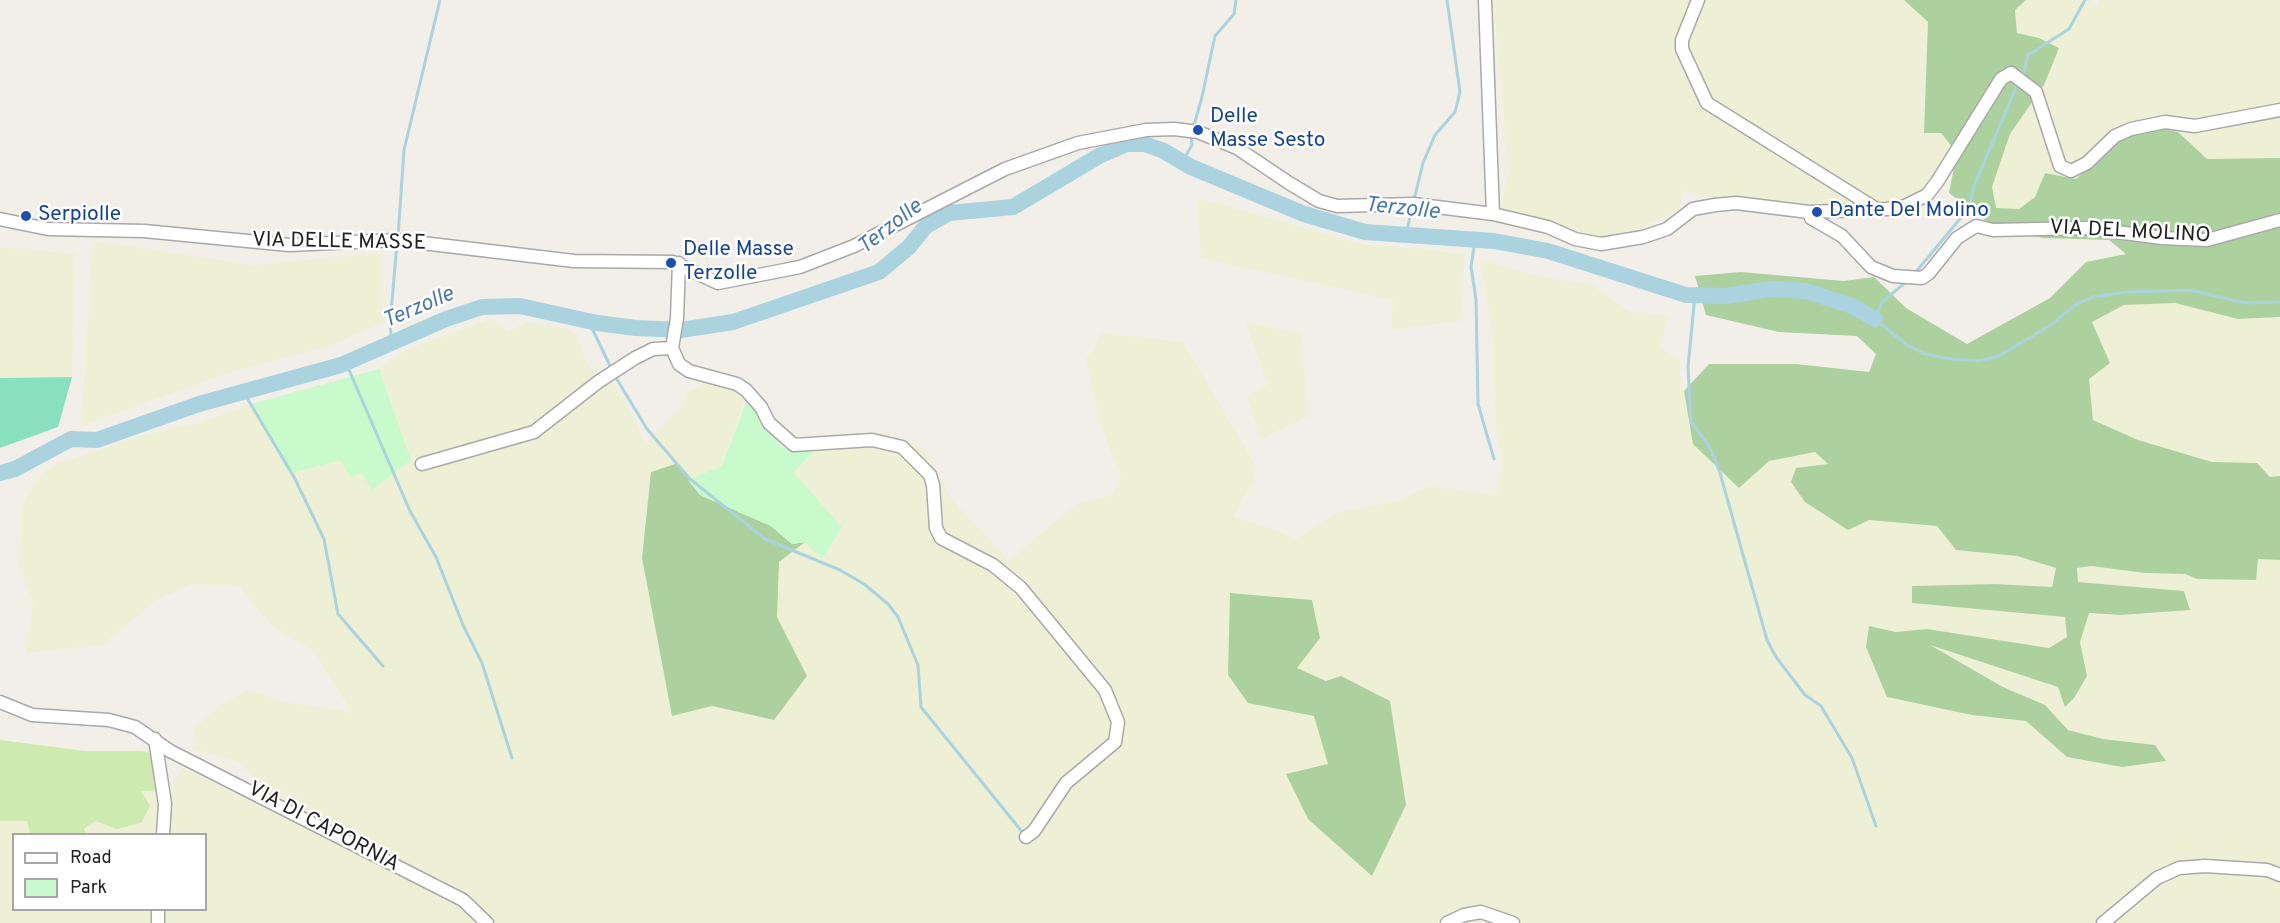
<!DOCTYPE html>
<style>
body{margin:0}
#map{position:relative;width:2280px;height:923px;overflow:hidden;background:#f2efe9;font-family:Overpass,sans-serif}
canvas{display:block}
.legend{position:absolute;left:12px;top:833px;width:195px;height:78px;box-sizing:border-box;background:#fff;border:2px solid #a7a7a7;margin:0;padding:8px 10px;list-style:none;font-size:18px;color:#222}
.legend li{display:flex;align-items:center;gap:12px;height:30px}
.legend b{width:30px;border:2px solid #a7a7a7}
</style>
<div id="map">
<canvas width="2280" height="923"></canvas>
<ul class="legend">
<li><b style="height:8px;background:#fff"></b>Road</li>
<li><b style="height:16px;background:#c8facc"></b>Park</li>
</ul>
</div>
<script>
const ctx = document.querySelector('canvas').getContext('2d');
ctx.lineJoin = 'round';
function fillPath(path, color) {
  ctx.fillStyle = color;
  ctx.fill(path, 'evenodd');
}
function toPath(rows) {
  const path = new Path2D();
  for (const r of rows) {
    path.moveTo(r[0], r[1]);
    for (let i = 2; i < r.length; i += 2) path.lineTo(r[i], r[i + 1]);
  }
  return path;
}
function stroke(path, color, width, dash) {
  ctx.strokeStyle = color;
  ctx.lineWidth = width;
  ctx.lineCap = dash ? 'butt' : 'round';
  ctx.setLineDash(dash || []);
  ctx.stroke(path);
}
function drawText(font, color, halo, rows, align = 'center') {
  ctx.font = font + ' Overpass,sans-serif';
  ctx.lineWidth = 5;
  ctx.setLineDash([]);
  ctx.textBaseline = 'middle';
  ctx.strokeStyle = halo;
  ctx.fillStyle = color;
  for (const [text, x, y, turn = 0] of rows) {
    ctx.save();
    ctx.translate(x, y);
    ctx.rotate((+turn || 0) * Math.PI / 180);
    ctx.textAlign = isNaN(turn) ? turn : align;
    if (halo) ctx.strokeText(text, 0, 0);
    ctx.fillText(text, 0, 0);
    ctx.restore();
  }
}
const farmland = toPath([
 [1493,0,1904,0,1928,22,1924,133,1941,133,1957,153,1916,201,1809,212,1713,200,1684,190,1679,210,1637,230,1601,237,1500,212,1509,171],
 [2026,0,2089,0,2098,6,2100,0,2280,0,2280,158,2207,159,2178,132,2117,139,2076,179,2045,173,2035,197,2019,209,1996,208,1992,187,2010,134,2044,85,2039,38,2017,33,2015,10],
 [1197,198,1363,244,1465,254,1460,321,1391,330,1393,300,1201,258],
 [93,241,253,265,382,253,383,323,329,346,237,370,81,426],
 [0,247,75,254,72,377,0,378],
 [1481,260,1541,277,1592,285,1628,311,1668,316,1660,349,1680,359,1680,377,1693,444,1769,461,1815,452,1828,464,1869,520,1937,526,1956,550,2017,556,2056,568,2052,587,1995,584,1912,603,2066,617,2067,637,2049,648,1927,629,1896,632,1869,626,1887,697,1972,715,2026,721,2067,757,2103,739,2068,730,2045,705,2003,687,1926,643,2058,687,2065,706,2087,676,2080,642,2088,613,2121,615,2190,610,2184,591,2077,582,2077,569,2091,566,2146,573,2185,574,2197,579,2255,580,2258,559,2280,560,2280,923,0,923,0,821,27,821,30,834,14,834,14,910,206,910,206,834,86,834,84,829,95,821,117,829,141,791,168,790,182,768,236,794,262,784,238,762,193,749,196,726,222,705,247,690,285,702,352,713,314,651,272,626,239,586,191,584,153,602,103,645,25,653,33,603,19,566,23,504,37,480,57,463,148,434,198,423,251,404,289,474,340,460,362,472,372,490,411,460,379,369,406,350,492,318,508,332,527,322,566,328,577,335,587,364,613,383,635,419,645,444,683,406,686,393,728,373,750,384,722,466,688,480,678,463,673,716,711,706,773,720,807,676,777,617,779,562,805,542,823,558,842,528,792,472,814,452,844,434,889,434,924,449,953,501,1009,561,1075,505,1113,495,1121,475,1101,427,1086,359,1103,333,1183,342,1255,464,1252,484,1233,517,1277,530,1295,540,1335,513,1401,500,1426,486,1496,495,1503,462,1496,427,1493,341],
 [2175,303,2238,319,2280,317,2280,476,2271,477,2257,463,2212,462,2138,440,2093,420,2089,378,2110,363,2092,322,2124,305],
 [1245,322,1300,333,1309,416,1261,439,1247,397,1268,384]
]);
const grass = toPath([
 [0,740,85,751,142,751,165,757,168,790,141,791,150,806,141,823,117,829,95,821,84,829,86,834,30,834,27,821,0,821]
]);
const forest = toPath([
 [1904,0,2026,0,2015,10,2017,33,2039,38,2059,48,2044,85,2010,134,1992,187,1996,208,2019,209,2035,197,2045,173,2076,179,2117,139,2153,127,2178,132,2207,159,2280,158,2280,317,2238,319,2175,303,2124,305,2092,322,2110,363,2089,379,2093,420,2138,440,2212,462,2257,463,2270,477,2280,476,2280,560,2258,559,2256,580,2197,579,2185,574,2146,573,2091,566,2077,568,2078,582,2184,591,2190,610,2121,615,2089,613,2080,642,2087,676,2074,698,2065,707,2058,687,1930,645,2003,687,2045,705,2068,730,2103,739,2155,745,2166,761,2122,767,2067,757,2026,721,1972,715,1887,697,1866,647,1869,626,1896,632,1927,629,2049,648,2067,637,2065,617,1912,603,1912,586,1995,584,2052,587,2056,568,2017,556,1956,550,1937,526,1869,520,1848,530,1805,502,1791,482,1796,468,1828,464,1815,452,1769,461,1739,488,1693,444,1684,391,1709,364,1796,364,1869,372,1876,354,1857,336,1779,332,1706,315,1695,276,1741,272,1844,281,1874,277,1906,308,1967,344,2050,298,2086,262,2126,254,2109,240,2043,238,1994,227,1949,193,1957,153,1941,133,1924,133,1928,22],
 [678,463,700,495,771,526,792,544,805,542,779,562,777,617,807,676,774,720,712,706,672,716,642,558,651,472],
 [1230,593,1312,600,1320,638,1297,668,1326,681,1341,676,1390,701,1406,805,1372,876,1308,819,1286,774,1328,764,1314,716,1248,703,1228,675]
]);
const park = toPath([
 [379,369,411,460,372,490,362,473,351,477,340,460,289,474,251,404],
 [747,399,782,448,814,452,793,472,842,527,822,559,805,542,792,544,771,526,700,495,688,480,722,466]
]);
const pitch = toPath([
 [72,377,58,427,0,448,0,378]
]);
const stream = toPath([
 [2024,72,2028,55,2069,29,2085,0],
 [1193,129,1202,97,1215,36,1234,14,1236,0],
 [1182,162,1192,145,1191,136],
 [1414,200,1423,163,1435,135,1455,112,1460,92,1447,0],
 [1406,235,1411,212],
 [398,237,404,150,440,0],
 [1475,240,1471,267,1476,299,1478,404,1494,459],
 [1915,273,1969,208,1974,186,2018,83],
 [1906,282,1882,302,1875,319,1908,346,1925,354,1951,359,1979,361,1999,356,2051,325,2076,304,2093,297,2127,292,2189,290,2246,303,2280,302],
 [1695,295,1688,367,1691,422,1710,447,1720,473,1767,640,1776,657,1805,695,1821,706,1852,758,1876,826],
 [589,322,612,370],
 [392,343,390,325,397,243],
 [346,363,410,511,436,557,463,625,482,663,512,758],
 [615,376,647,429,690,479,765,539,840,570,864,584,888,604,898,617,918,665,921,707,1023,833],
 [244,393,294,477,324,539,338,614,383,666]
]);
const river = toPath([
 [0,473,15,469,71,439,97,440,199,404,341,365,446,319,482,307,520,306,597,323,636,328,681,330,733,322,879,272,909,247,926,226,949,213,1013,207,1099,156,1127,144,1144,144,1162,150,1191,167,1304,214,1365,232,1494,241,1548,251,1686,295,1726,296,1771,289,1806,291,1852,306,1875,319]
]);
const minor = toPath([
 [1485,0,1493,214],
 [1698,0,1682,40,1682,49,1707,103,1878,210],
 [1809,212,1811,218,1842,236,1871,267,1893,276,1922,278,1929,273,1957,238,1976,226,1993,230,2086,228,2162,238,2207,240,2280,220],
 [0,219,48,229,144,231,289,245,397,240,574,261,673,262,718,283,800,267,854,246,1005,169,1078,143,1146,130,1174,129,1198,132,1237,148,1289,183,1319,201,1337,206,1413,204,1493,214,1548,227,1575,239,1601,244,1643,237,1667,229,1693,209,1715,205,1736,203,1809,212,1887,209,1905,206,1927,195,1937,182,2001,79,2011,73,2036,92,2060,166,2071,171,2087,163,2115,136,2131,129,2165,122,2195,126,2280,110],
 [679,263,677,318,672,348,679,364,689,371,737,384,746,390,761,407,769,423,794,445,872,440,902,447,930,475,933,485,936,528,941,538,993,565,1021,588,1105,690,1118,722,1115,742,1066,783,1034,831,1026,837],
 [422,464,534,432,598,382,635,358,653,349,672,348],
 [0,702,32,715,109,720,135,727,170,751,463,900,487,923],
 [155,739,165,804,163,834],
 [158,923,158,910],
 [1447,923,1464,915,1481,912,1513,923],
 [2103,923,2157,878,2179,868,2205,866,2267,870,2280,875]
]);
const markers = [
 [1198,130,6,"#1a4fb4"],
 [1817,212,6,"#1a4fb4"],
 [26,216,6,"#1a4fb4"],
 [671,263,6,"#1a4fb4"]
];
const transitNames = [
 ["Delle",1210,118],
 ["Masse Sesto",1210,142],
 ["Dante Del Molino",1829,212],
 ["Serpiolle",38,216],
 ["Delle Masse",683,251],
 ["Terzolle",683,275]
];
const streetNames = [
 ["VIA DEL MOLINO",2130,233,3],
 ["VIA DELLE MASSE",339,243,1],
 ["VIA DI CAPORNIA",323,828,28]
];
const waterNames = [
 ["Terzolle",1402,210,6],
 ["Terzolle",891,228,-38],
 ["Terzolle",419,309,-23]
];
fillPath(farmland, '#eef0d5');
fillPath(grass, '#cdebb0');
fillPath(forest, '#add19e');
fillPath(park, '#c8facc');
fillPath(pitch, '#88e0be');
stroke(stream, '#aad3df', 3);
stroke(river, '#aad3df', 16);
stroke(minor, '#a9a9a9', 15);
stroke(minor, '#fff', 12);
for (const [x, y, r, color] of markers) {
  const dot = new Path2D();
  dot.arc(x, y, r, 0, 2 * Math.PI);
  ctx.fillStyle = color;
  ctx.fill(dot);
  stroke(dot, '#fff', 2);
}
drawText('21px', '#164399', '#fff', transitNames, 'left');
drawText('21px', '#222', '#fff', streetNames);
drawText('italic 22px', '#4a7aab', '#fff', waterNames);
</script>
